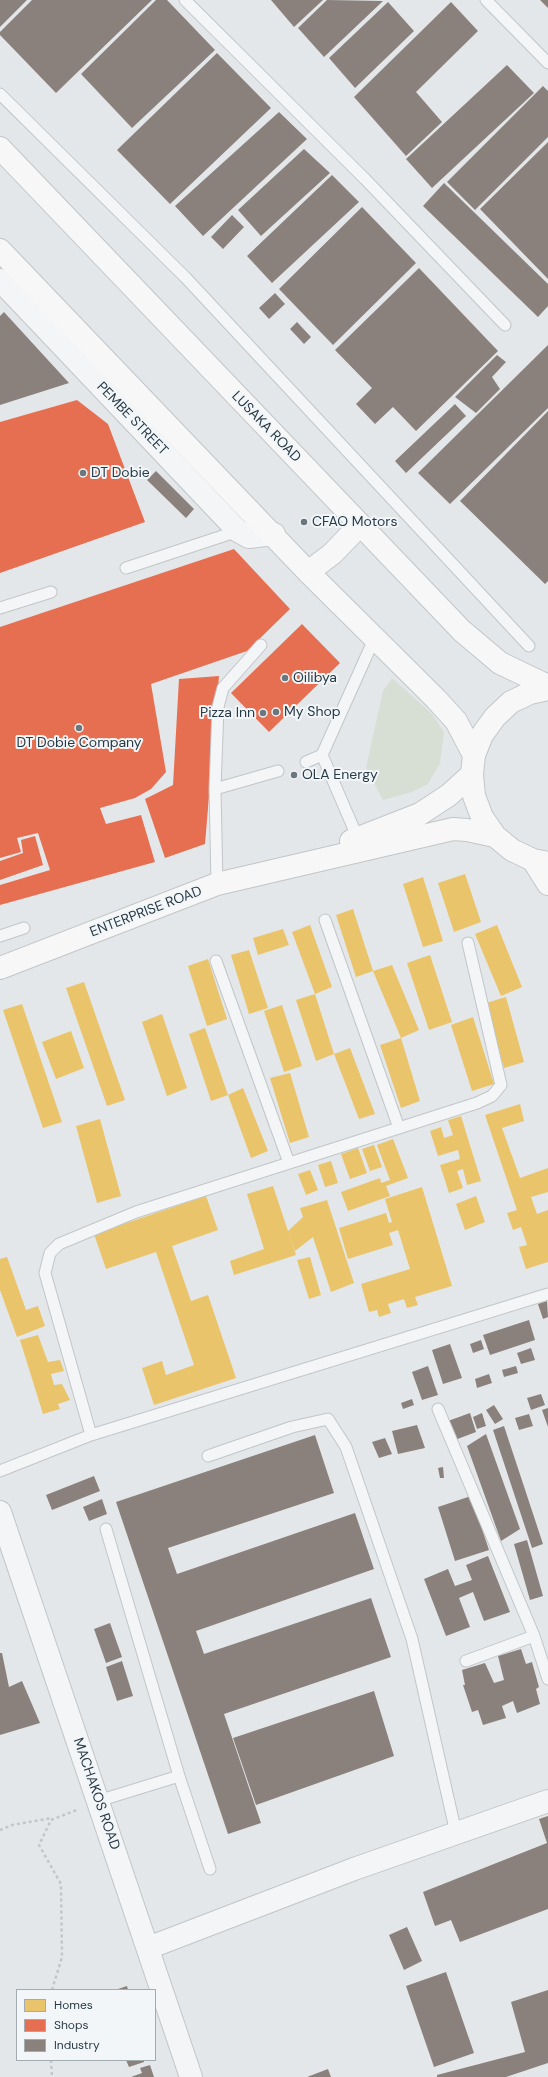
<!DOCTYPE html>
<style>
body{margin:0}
#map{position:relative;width:548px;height:2077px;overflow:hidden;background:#e4e7e9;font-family:"DM Sans",sans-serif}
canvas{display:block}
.legend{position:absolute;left:16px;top:1989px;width:140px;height:72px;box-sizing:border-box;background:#f2f6f8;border:1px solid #a1abb0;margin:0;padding:5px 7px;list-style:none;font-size:12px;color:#283a45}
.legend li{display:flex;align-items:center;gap:8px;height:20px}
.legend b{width:20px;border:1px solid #a1abb0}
</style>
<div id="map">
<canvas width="548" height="2077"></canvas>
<ul class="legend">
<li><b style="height:11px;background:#e9c46a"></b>Homes</li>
<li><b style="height:11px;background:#e76f51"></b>Shops</li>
<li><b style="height:11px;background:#8a817c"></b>Industry</li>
</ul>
</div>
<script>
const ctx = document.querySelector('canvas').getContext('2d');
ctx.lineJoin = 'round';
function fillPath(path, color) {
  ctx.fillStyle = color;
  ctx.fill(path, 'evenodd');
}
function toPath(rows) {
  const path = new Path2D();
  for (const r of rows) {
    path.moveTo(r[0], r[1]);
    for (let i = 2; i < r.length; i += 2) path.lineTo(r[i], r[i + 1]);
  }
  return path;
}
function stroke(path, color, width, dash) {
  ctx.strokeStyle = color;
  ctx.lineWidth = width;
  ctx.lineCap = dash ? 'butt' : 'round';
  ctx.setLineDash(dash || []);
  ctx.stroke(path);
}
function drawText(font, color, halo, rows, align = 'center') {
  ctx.font = font + ' "DM Sans",sans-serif';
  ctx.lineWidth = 4;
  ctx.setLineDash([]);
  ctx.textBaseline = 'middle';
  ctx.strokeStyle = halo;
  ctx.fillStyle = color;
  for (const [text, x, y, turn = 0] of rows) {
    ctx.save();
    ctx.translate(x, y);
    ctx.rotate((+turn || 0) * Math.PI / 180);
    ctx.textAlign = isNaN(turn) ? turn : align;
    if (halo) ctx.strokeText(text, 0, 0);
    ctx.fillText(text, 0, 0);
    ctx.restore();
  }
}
const green = toPath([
 [392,678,432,714,444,732,440,763,428,784,412,792,383,800,366,768,383,691]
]);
const homes = toPath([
 [465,874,481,922,454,932,438,883],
 [423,877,443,941,423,947,403,884],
 [353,909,373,971,356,977,336,915],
 [310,925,332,987,315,994,292,932],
 [497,925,522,987,501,996,475,934],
 [283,929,289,945,258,955,253,938],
 [249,950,268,1008,249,1014,231,955],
 [430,955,452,1022,429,1030,407,963],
 [208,959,227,1019,207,1026,188,966],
 [392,965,419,1030,401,1038,420,1101,401,1108,380,1045,401,1038,373,971],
 [84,982,125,1100,107,1106,66,988],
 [315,994,334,1054,350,1048,375,1114,359,1119,334,1054,316,1061,296,1000],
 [506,997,524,1062,504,1068,486,1003],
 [22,1004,62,1122,43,1128,3,1010],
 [282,1005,302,1066,284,1072,264,1011],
 [162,1014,187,1088,167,1096,142,1022],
 [473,1017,494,1084,472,1091,451,1025],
 [205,1028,228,1095,211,1101,189,1034],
 [71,1031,84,1068,56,1079,42,1042],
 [290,1073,309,1137,290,1143,270,1078],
 [243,1088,268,1151,251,1158,228,1095],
 [520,1104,524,1121,502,1128,520,1178,548,1168,548,1192,531,1197,537,1214,548,1210,548,1262,526,1269,519,1247,527,1245,521,1227,513,1230,507,1213,517,1210,485,1115],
 [461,1116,481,1181,467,1185,463,1169,457,1171,463,1188,449,1193,440,1165,460,1159,458,1150,438,1156,430,1131,441,1127,444,1138,453,1135,448,1120],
 [100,1119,121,1196,97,1203,76,1126],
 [393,1139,408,1178,386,1186,390,1196,348,1211,341,1192,380,1178,381,1183,390,1180,377,1145],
 [374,1145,382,1167,370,1171,362,1149],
 [358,1148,367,1173,350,1179,341,1154],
 [331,1161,338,1183,325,1187,318,1165],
 [310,1170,318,1190,306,1195,298,1174],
 [273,1186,296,1255,234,1275,230,1261,264,1249,247,1194],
 [422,1187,452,1286,415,1297,418,1305,407,1308,404,1299,388,1304,391,1313,379,1317,377,1310,369,1312,361,1284,410,1269,398,1230,389,1233,393,1245,348,1259,339,1228,386,1213,389,1223,392,1222,385,1199],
 [206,1196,218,1230,172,1246,191,1301,208,1295,236,1378,154,1405,142,1368,162,1361,166,1375,194,1365,156,1252,106,1269,94,1234],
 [476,1196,485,1222,465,1230,456,1204],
 [327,1200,354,1283,331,1292,313,1237,295,1251,288,1231,303,1217,300,1208],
 [7,1257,26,1310,38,1306,45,1326,17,1337,0,1290,0,1259],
 [310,1257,321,1295,309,1299,297,1260],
 [38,1335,48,1362,60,1360,64,1371,51,1374,54,1385,62,1384,70,1400,58,1404,60,1409,43,1414,20,1340]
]);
const shops = toPath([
 [77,400,108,424,145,522,0,573,0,422],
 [234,549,290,609,247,651,151,684,166,772,151,789,135,798,100,808,106,824,141,815,155,862,0,905,0,885,50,870,38,833,17,838,21,852,0,858,0,627],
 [302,624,340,663,269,732,231,693],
 [219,676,205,844,165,858,145,799,173,785,179,679],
 [35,836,43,865,0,880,0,861,23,853,21,840]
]);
const industry = toPath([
 [0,0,27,0,0,27],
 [32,0,152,0,56,93,0,35,0,32],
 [156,0,167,0,215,50,132,128,81,74],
 [271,0,323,0,294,27],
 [327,0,383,1,324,57,298,28],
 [540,0,548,0,548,8],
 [388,2,414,31,355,88,329,58],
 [451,2,478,31,416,92,442,122,406,156,354,97],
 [217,53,271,108,170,204,117,150],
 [507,65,534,93,432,188,406,159],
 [543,86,548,91,548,137,475,210,447,182],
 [279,112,307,139,203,236,175,206],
 [548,142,548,279,480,209],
 [304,149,330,173,261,236,238,210],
 [332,175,359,202,272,283,247,256],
 [444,183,548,284,548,306,538,317,423,206],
 [362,207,416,263,333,345,279,289],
 [232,215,244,227,223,249,211,237],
 [419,268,498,351,416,431,393,407,375,424,356,404,372,388,335,350],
 [275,293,285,304,269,319,259,308],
 [4,312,69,383,0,405,0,316],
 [297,322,311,337,304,344,290,329],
 [548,345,548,408,450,504,418,473],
 [497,355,506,362,492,377,500,389,476,413,455,397],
 [455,404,466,416,406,473,395,461],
 [548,411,548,581,545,584,460,501],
 [156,471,194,509,186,518,147,480],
 [547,1301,548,1317,543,1319,538,1304],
 [529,1320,535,1340,490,1355,483,1335],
 [481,1340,484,1349,473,1353,470,1344],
 [450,1344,462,1378,443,1384,432,1350],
 [531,1348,535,1360,521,1364,517,1353],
 [428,1366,438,1395,422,1400,412,1372],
 [516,1366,518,1373,504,1377,502,1370],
 [489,1374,492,1383,477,1388,475,1379],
 [541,1394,545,1405,531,1410,527,1398],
 [412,1399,414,1405,403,1409,401,1403],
 [494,1405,503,1419,495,1424,486,1410],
 [548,1408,548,1427,542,1410],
 [470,1413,476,1432,455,1440,448,1421],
 [482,1413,486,1426,477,1429,473,1417],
 [529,1414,533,1426,519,1430,515,1418],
 [417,1425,425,1448,398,1454,392,1431],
 [504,1426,543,1544,532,1548,493,1430],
 [486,1434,520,1529,501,1541,467,1446],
 [315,1435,334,1493,168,1548,177,1574,355,1513,374,1569,196,1631,204,1654,371,1598,391,1657,224,1714,261,1823,228,1834,116,1502],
 [385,1438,392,1454,379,1458,372,1442],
 [443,1467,444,1478,440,1478,438,1468],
 [94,1476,100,1491,52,1510,46,1495],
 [471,1496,489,1550,455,1561,438,1507],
 [102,1499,107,1514,89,1521,83,1507],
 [527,1540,543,1596,530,1600,514,1544],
 [488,1556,510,1612,484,1621,473,1592,459,1598,470,1627,446,1636,424,1579,448,1569,455,1586,472,1580,466,1565],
 [110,1623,122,1657,106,1663,94,1629],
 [521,1649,526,1664,532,1662,539,1687,536,1689,540,1704,517,1713,513,1701,502,1706,506,1718,483,1725,478,1710,472,1712,463,1685,465,1685,462,1670,485,1663,494,1683,504,1680,498,1656],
 [0,1653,2,1653,9,1687,22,1681,40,1723,0,1735],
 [122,1661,133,1696,117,1701,106,1667],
 [374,1691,394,1756,256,1805,233,1738],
 [548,1816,548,1909,460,1942,451,1920,435,1926,423,1892,547,1843,539,1819],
 [407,1927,422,1961,404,1970,389,1935],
 [446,1972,474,2053,434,2067,406,1986],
 [127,1986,128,1990,115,1990],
 [548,1990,548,2063,506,2077,437,2077,437,2075,525,2052,511,2002],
 [126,2060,144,2060,144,2062,129,2067],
 [150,2065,154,2077,131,2077,142,2073,140,2068],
 [328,2069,331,2077,307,2077]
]);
const path = toPath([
 [0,1830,12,1825,52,1818],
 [52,1990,62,1957,61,1884,39,1845,51,1820,79,1809],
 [51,2060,52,2077]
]);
const lane = toPath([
 [185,0,365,179,505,325],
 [486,0,548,63],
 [0,94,186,278,529,646],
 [126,568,238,531],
 [0,608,51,592],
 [306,762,322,755],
 [215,789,278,771],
 [359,841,322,755,375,637],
 [217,884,215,789,218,707,223,688,261,645],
 [325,920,399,1128],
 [0,936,24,928],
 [216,961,289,1163],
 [438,1409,534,1636,548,1679],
 [91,1435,45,1273,50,1253,59,1244,136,1212,477,1103,492,1096,501,1085,468,943],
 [208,1456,292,1427,328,1419,346,1447,412,1639,456,1833],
 [0,1471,91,1435,548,1294],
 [106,1529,179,1776,210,1869],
 [466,1661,534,1636],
 [98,1801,179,1776]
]);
const street = toPath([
 [0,280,238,531,249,537,274,534],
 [0,1512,191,2077],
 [148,1948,354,1869,548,1801]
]);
const secondary = toPath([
 [0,148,462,631,500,663,548,686],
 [0,250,308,572,436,699,456,721,474,755],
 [308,572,332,554,360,525],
 [548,689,530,693,511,702,495,717,482,735,474,755,472,774,474,796,482,817,495,836,512,850,533,860,548,863],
 [351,841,420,814,449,795,472,774],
 [533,860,548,884],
 [0,968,217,884,453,829,467,830,495,836]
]);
const markers = [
 [83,473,4,"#6a777e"],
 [304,522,4,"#6a777e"],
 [285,678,4,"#6a777e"],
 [276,712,4,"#6a777e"],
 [263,713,4,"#6a777e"],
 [79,728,4,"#6a777e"],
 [294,775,4,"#6a777e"]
];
const streetNames = [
 ["PEMBE STREET",132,419,46],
 ["LUSAKA ROAD",266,427,46],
 ["ENTERPRISE ROAD",146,912,-21],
 ["MACHAKOS ROAD",96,1794,71]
];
const poiNames = [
 ["DT Dobie",91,473],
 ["CFAO Motors",312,522],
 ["Oilibya",293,678],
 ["My Shop",284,712],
 ["Pizza Inn",255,713,"right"],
 ["DT Dobie Company",79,743,"center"],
 ["OLA Energy",302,775]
];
fillPath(green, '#d7ded4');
fillPath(homes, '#e9c46a');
fillPath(shops, '#e76f51');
fillPath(industry, '#8a817c');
stroke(lane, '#c2c5c7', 13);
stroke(street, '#c2c5c7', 24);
stroke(secondary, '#c2c5c7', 24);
stroke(path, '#c1c6c9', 2.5, [3, 3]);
stroke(lane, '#f3f5f6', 11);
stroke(street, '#f3f5f6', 22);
stroke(secondary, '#f7f7f7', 22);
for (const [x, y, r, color] of markers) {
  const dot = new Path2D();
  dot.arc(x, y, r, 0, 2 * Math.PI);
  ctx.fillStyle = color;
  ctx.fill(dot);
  stroke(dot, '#f2f6f8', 1.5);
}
drawText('14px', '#283a45', '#f2f6f8', streetNames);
drawText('14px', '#283a45', '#f2f6f8', poiNames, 'left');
</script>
